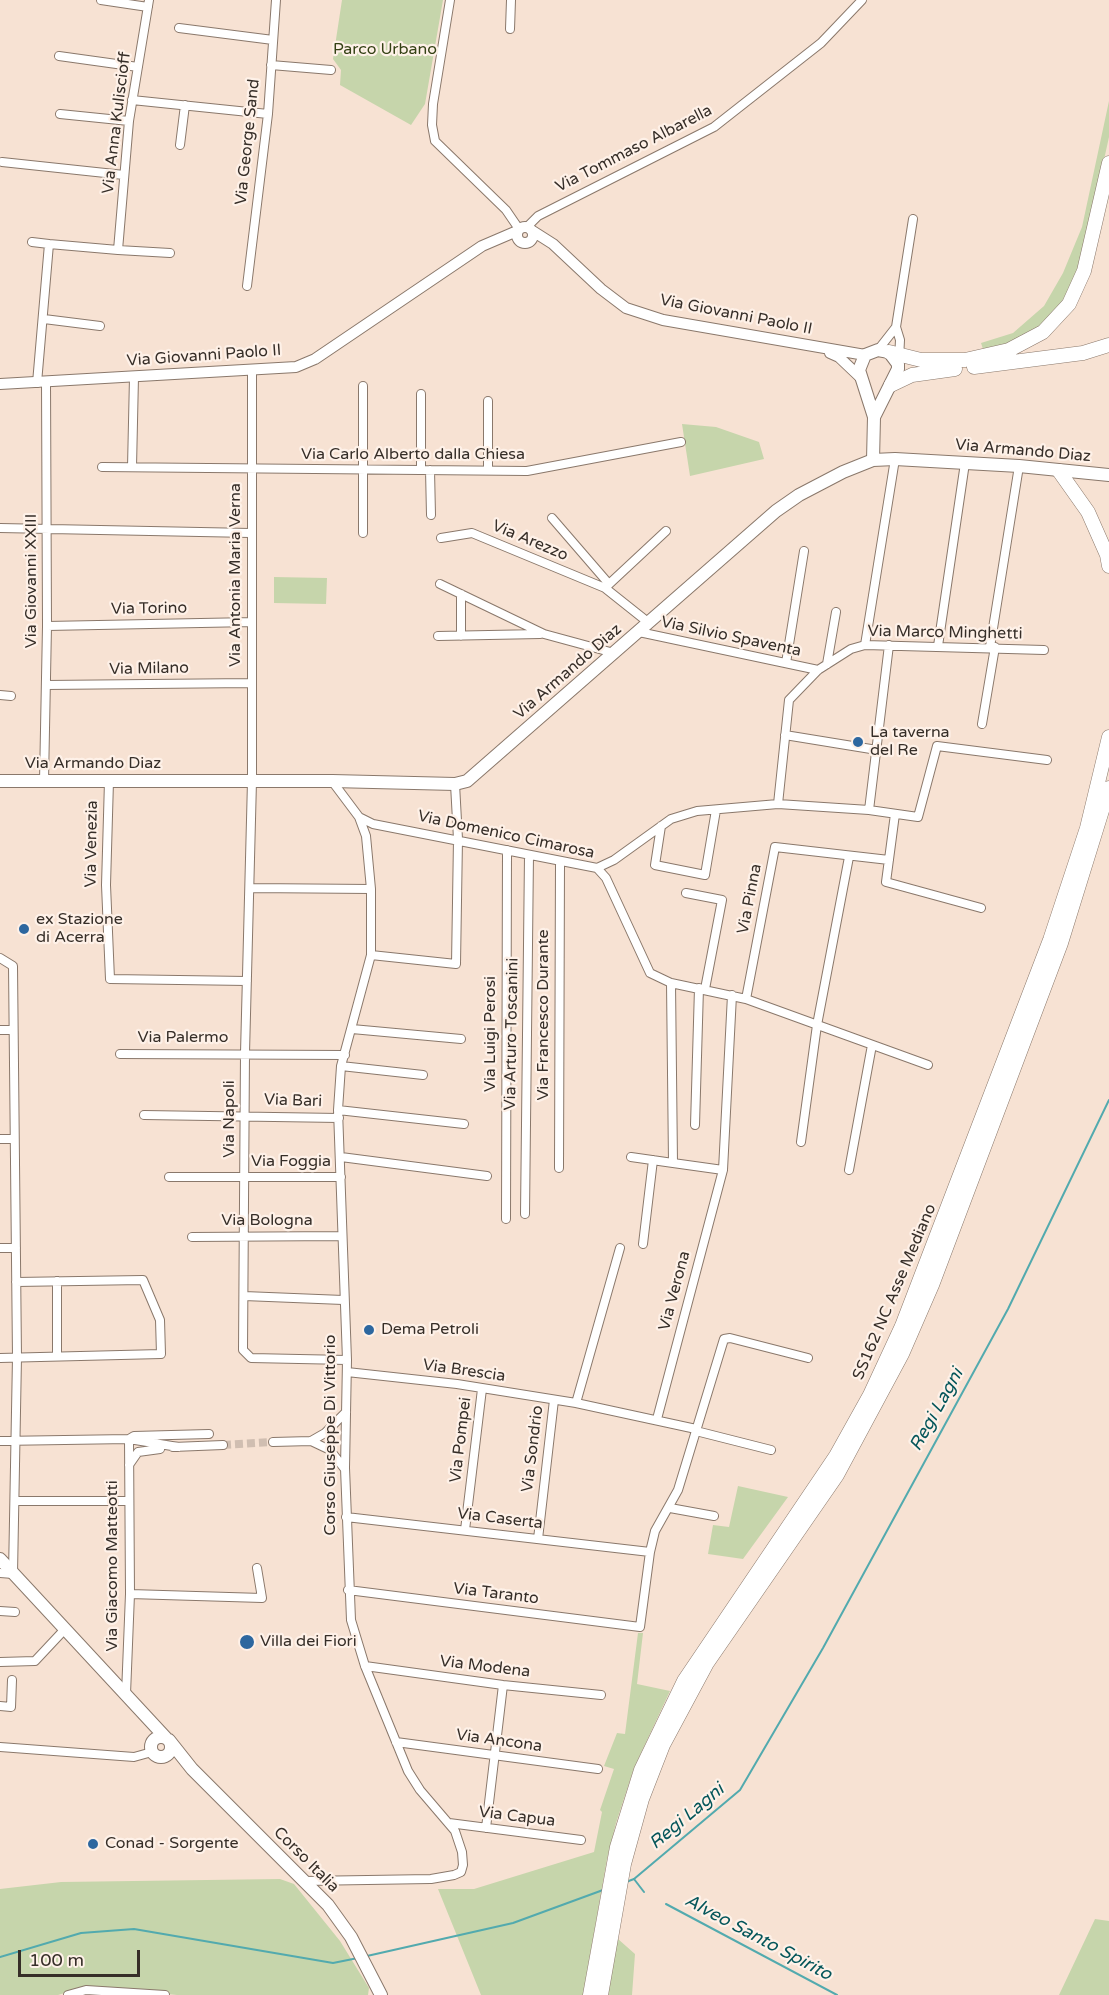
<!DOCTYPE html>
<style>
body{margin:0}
#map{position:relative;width:1109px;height:1995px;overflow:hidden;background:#f7e2d3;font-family:"Varela Round",sans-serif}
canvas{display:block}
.scale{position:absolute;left:18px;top:1950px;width:122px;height:27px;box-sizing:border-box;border:3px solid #362e28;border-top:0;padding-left:8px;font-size:18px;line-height:21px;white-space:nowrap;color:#362e28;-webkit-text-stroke:4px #fef1e8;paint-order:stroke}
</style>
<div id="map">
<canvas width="1109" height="1995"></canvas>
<div class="scale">100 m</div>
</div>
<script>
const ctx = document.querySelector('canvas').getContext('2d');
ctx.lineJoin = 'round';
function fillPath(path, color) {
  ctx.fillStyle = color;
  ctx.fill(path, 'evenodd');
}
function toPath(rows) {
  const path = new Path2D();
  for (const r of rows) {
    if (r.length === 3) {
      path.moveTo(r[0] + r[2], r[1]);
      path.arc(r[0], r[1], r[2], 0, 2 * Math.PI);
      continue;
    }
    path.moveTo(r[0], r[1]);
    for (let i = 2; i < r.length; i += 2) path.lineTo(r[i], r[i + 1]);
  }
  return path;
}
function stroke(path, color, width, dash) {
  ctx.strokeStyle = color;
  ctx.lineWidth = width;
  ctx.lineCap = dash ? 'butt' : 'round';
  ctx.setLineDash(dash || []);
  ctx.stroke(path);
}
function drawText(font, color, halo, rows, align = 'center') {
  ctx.font = font + ' "Varela Round",sans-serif';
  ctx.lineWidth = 4.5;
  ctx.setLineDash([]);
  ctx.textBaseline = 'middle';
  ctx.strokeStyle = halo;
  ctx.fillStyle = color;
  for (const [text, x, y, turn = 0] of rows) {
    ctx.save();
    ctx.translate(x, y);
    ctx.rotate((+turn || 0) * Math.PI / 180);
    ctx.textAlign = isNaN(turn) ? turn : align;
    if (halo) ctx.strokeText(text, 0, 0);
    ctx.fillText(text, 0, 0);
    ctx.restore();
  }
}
const green = toPath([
 [342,0,443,0,425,104,411,125,340,85,341,70,333,59],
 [1109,101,1109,137,1080,269,1071,292,1056,313,1031,335,984,352,981,343,1013,333,1044,306,1063,273,1082,227],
 [682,424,716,427,759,442,764,459,690,476],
 [274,577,327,578,326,604,274,603],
 [738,1486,788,1497,743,1559,708,1554,713,1525,729,1527],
 [638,1633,643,1633,637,1684,670,1691,634,1768,616,1823,607,1859,583,1995,481,1995,438,1889,474,1889,594,1852,602,1812,600,1810,614,1769,604,1766,617,1733,625,1734],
 [280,1879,294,1884,340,1941,369,1988,368,1995,177,1995,111,1988,81,1988,58,1995,0,1995,0,1889,61,1882],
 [1095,1919,1109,1921,1109,1995,1059,1995],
 [618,1939,635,1954,632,1995,607,1995]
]);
const stream = toPath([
 [634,1879,644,1892],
 [626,1882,634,1879,740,1790,823,1648,1008,1309,1109,1100],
 [666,1904,837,1995],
 [367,1956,513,1923,603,1890],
 [0,1957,81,1933,134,1929,333,1963,358,1958]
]);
const minorTunnel = toPath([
 [223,1445,273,1442]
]);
const minor = toPath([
 [101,0,148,7],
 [450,0,433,104,432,125,435,141,506,210,519,229],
 [179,28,273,40],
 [510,29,511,0],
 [59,56,138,67],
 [271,65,331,70],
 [132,100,268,114],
 [60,114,129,121],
 [180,145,185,105],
 [2,162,124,175],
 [527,227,538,216,714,127,821,43,862,0],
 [32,242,49,244],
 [118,250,170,253],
 [247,286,268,114,276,0],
 [44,319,100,326],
 [896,327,900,340,899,359],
 [878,350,896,327,913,219],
 [252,370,252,781,245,1053,243,1350,251,1358,347,1360],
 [37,383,49,244,118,250,129,121,149,0],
 [488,401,488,469],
 [102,467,527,471,681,442],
 [132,467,134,377],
 [421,470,421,394],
 [430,470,431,515],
 [552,518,609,584],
 [0,528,250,533],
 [363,533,363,386],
 [441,538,472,533,605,588,649,623],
 [440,584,544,634,614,653],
 [607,586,666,531],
 [47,626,252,622],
 [639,632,818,670],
 [438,636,540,634],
 [461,636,461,594],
 [865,645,895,459],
 [938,646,965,463],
 [990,647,1019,466],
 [786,663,804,551],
 [827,664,836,612],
 [46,685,251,683],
 [0,695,11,696],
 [982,724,995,647],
 [785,735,877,750],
 [44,781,47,626,46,382],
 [109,781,106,885,110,979,247,981],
 [332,781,359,817,373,824,597,868,606,878,650,973,671,983,746,999,928,1065],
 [778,804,789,700,818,670,851,649,865,645,1044,650],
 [869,810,889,645],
 [895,814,886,882,981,908],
 [661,826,655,865,705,875,716,810],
 [597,868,614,860,671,819,697,811,778,804,869,810,918,817,937,746,1047,760],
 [250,888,371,889],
 [686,893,722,900,705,989],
 [371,955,456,964,458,839,455,784],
 [0,958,13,966,17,1357,13,1574,0,1573],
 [746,999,775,847,889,860],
 [352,1029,461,1039],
 [0,1030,13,1030],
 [120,1054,345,1055],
 [341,1066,423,1075],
 [338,1110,464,1124],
 [144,1115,339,1118],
 [695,1125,699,988],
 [0,1139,14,1139],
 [801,1142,817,1025,849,857],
 [341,1157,487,1176],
 [631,1157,673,1163],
 [559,1168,560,861],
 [723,1170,732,995],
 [849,1170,872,1045],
 [169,1177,341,1177],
 [525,1214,529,855],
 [506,1219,507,850],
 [192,1237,342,1236],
 [643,1244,653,1160],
 [0,1248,16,1248],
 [57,1281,57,1356],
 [244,1296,343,1300],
 [0,1358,161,1354,160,1320,143,1280,16,1282],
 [347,1372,457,1384,576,1403,696,1429],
 [576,1403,620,1248],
 [657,1419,723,1170,673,1163,671,983],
 [696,1431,771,1450],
 [0,1441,129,1439,178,1447],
 [311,1441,330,1450,344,1468],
 [273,1442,311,1441,325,1433,346,1412],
 [173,1447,223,1445],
 [129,1465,138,1452,160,1449],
 [15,1501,129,1501],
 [670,1508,714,1516],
 [346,1517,650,1552],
 [465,1530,482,1389],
 [538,1539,554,1400],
 [348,1590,640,1627,650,1552,655,1531,678,1490,724,1339,730,1338,808,1358],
 [130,1594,262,1598,257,1568],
 [0,1611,15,1612],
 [0,1662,35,1661,65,1629],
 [365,1666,503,1685,601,1695],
 [126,1694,130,1594,129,1439,134,1436,209,1434],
 [0,1706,11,1707,12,1680],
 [396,1742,598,1769],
 [0,1747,134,1757,152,1752],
 [449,1823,581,1840],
 [486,1828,503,1685],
 [304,1881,431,1879,454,1875,461,1872,463,1865,462,1852,455,1831,420,1790,408,1771,365,1666,351,1620,345,1468,347,1360,338,1110,341,1066,371,955,371,889,366,836,359,817],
 [68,1995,86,1990,165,1995]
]);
const tertiary = toPath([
 [525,235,8],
 [531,230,553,244,601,289,626,308,663,320,865,355],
 [830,353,839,357,859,376],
 [0,384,296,367,315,359,482,246,517,231]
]);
const secondary = toPath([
 [873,460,874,417,859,370,865,355,878,350,889,352,898,364,898,369,874,417],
 [0,781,332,781,455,784,467,781,776,511,799,495,843,472,873,460,895,459,1019,466,1109,475],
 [0,1559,166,1738],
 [161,1747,10],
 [169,1740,192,1769,328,1905,351,1937,381,1995]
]);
const trunk = toPath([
 [889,352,921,360,965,360,1009,350,1043,332,1069,304,1084,271,1109,163],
 [974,367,1083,353,1109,345],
 [891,385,912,375,955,369],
 [1059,471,1088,512,1107,555,1109,566],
 [590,1995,617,1847,641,1770,684,1681,836,1456,870,1395,902,1326,1050,940,1087,828,1109,737],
 [601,1995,624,1864,642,1799,663,1745,707,1663,837,1475,902,1354,932,1285,1061,943,1109,788]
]);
const markers = [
 [858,742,6,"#2d679f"],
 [24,929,6,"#2d679f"],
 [369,1330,6,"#2d679f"],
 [247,1642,8,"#2d679f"],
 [93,1844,6,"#2d679f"]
];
const parkNames = [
 ["Parco Urbano",385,50]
];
const streetNames = [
 ["Via Anna Kuliscioff",117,123,-83],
 ["Via George Sand",248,142,-84],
 ["Via Tommaso Albarella",634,149,-27],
 ["Via Giovanni Paolo II",736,315,11],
 ["Via Giovanni Paolo II",204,356,-4],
 ["Via Armando Diaz",1023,451,5],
 ["Via Carlo Alberto dalla Chiesa",413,455],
 ["Via Arezzo",530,541,23],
 ["Via Antonia Maria Verna",236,575,-90],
 ["Via Giovanni XXIII",32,581,-90],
 ["Via Torino",149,609,-1],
 ["Via Marco Minghetti",945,633,1],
 ["Via Silvio Spaventa",731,637,12],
 ["Via Milano",149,669,-1],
 ["Via Armando Diaz",568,672,-41],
 ["Via Armando Diaz",93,764],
 ["Via Domenico Cimarosa",506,835,12],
 ["Via Venezia",92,844,-89],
 ["Via Pinna",750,899,-79],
 ["Via Francesco Durante",544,1015,-90],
 ["Via Luigi Perosi",491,1034,-90],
 ["Via Arturo Toscanini",512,1034,-89],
 ["Via Palermo",183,1038],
 ["Via Bari",293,1101,2],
 ["Via Napoli",230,1119,-90],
 ["Via Foggia",291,1162],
 ["Via Bologna",267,1221],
 ["Via Verona",675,1291,-75],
 ["SS162 NC Asse Mediano",895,1292,-67],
 ["Via Brescia",464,1371,8],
 ["Corso Giuseppe Di Vittorio",331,1435,-90],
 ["Via Pompei",461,1440,-83],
 ["Via Sondrio",533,1449,-83],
 ["Via Caserta",500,1519,7],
 ["Via Giacomo Matteotti",113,1566,-90],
 ["Via Taranto",496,1594,7],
 ["Via Modena",485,1667,7],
 ["Via Ancona",499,1741,8],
 ["Via Capua",517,1817,7],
 ["Corso Italia",306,1860,45]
];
const poiNames = [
 ["La taverna",870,733],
 ["del Re",870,751],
 ["ex Stazione",36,920],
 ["di Acerra",36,938],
 ["Dema Petroli",381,1330],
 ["Villa dei Fiori",260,1642],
 ["Conad - Sorgente",105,1844]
];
const waterNames = [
 ["Regi Lagni",937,1410,-61],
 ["Regi Lagni",687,1817,-40],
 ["Alveo Santo Spirito",758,1938,28]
];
fillPath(green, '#c6d5ab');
stroke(stream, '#52aaae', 2);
stroke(minorTunnel, '#d0beb1', 8, [8, 4]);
stroke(minor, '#8a786b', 10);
stroke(tertiary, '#8a786b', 12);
stroke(secondary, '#8a786b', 14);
stroke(trunk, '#8a786b', 15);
stroke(minor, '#fff', 8);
stroke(tertiary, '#fff', 10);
stroke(secondary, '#fff', 12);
stroke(trunk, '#fff', 14);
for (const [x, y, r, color] of markers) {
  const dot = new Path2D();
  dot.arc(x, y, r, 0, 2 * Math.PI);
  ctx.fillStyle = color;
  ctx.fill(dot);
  stroke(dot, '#fef1e8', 2);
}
drawText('16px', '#344114', '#fef1e8', parkNames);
drawText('16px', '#362e28', '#fef1e8', streetNames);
drawText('16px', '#362e28', '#fef1e8', poiNames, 'left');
drawText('italic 18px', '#05565a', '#fef1e8', waterNames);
</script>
